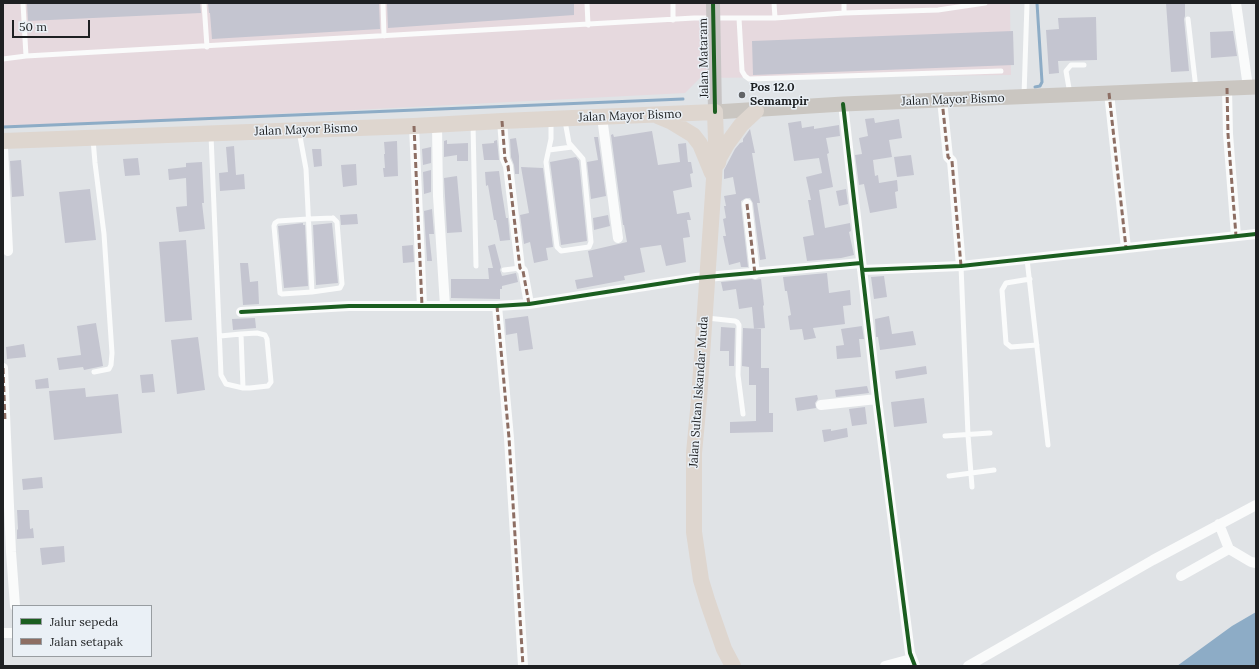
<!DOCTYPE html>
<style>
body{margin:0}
#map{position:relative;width:1259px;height:669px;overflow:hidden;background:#e0e3e6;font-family:Lora,serif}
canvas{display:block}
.frame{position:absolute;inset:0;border:4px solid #1e2022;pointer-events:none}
.legend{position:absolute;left:12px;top:605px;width:140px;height:52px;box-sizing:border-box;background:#eaf0f6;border:1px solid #989da1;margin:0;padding:5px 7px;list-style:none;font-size:12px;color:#1e2022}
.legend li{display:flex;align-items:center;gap:8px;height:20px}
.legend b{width:20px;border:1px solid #989da1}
.scale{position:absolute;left:12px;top:20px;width:78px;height:18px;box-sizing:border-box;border:2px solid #1e2022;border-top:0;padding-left:5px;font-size:12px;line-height:14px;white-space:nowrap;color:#1e2022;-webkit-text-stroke:3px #eaf0f6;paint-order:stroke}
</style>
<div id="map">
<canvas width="1259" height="669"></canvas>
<div class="frame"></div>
<ul class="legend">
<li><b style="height:5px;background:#1b5e20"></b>Jalur sepeda</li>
<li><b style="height:5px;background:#8d6e63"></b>Jalan setapak</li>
</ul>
<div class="scale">50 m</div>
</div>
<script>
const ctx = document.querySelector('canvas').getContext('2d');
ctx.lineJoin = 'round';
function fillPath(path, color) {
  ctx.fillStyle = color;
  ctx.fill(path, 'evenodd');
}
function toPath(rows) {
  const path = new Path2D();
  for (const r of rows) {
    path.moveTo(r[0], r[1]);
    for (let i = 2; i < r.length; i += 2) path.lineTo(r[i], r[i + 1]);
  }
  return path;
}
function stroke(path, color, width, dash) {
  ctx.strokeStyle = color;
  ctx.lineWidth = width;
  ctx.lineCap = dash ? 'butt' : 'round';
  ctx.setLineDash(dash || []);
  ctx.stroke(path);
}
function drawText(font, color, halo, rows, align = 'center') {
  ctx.font = font + ' Lora,serif';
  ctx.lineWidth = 3;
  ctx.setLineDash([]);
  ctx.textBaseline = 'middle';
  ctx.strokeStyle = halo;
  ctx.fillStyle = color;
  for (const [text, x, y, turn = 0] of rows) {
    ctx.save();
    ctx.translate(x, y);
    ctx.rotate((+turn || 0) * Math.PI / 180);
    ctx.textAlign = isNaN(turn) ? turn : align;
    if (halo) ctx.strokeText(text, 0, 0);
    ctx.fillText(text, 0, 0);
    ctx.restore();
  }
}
const industrial = toPath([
 [3,3,1010,3,1011,75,700,78,685,93,3,128]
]);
const water = toPath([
 [1256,612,1256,666,1177,666,1232,626]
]);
const stream = toPath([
 [1035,87,1040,86,1042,82,1037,3],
 [3,127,683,99]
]);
const building = toPath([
 [27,3,200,3,201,13,28,21],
 [208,3,379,3,380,29,212,39,210,13,209,13],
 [387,3,574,3,574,15,388,28],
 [1166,3,1185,3,1185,16,1184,19,1189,71,1171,72],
 [1096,17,1097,60,1058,61,1059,73,1049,74,1046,30,1059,29,1058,18],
 [1013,31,1014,65,753,75,752,41],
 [1233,31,1237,56,1211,58,1210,32],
 [874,118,875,123,899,119,902,138,889,140,892,157,873,160,875,176,878,175,879,183,897,180,898,191,895,192,897,208,870,213,864,184,859,185,855,155,862,154,859,138,868,136,865,119],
 [801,121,802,128,814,126,814,129,839,125,840,136,826,138,829,153,827,154,833,187,819,190,825,228,850,223,851,231,849,232,854,255,841,258,807,261,803,237,814,235,808,200,811,200,806,177,822,173,819,158,794,161,788,123],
 [750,129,755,153,752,153,760,203,757,203,766,259,760,260,753,203,750,198,746,198,741,201,741,205,748,267,741,267,740,262,729,265,723,236,726,236,723,219,726,218,724,206,726,206,724,196,736,194,733,177,724,179,724,170,735,149,740,143,743,142,743,139],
 [652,131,658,165,680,162,678,144,686,143,688,162,691,162,693,173,690,174,692,187,673,191,677,214,689,212,691,220,687,220,690,237,683,238,686,262,666,266,661,245,640,248,645,272,624,276,625,280,577,289,575,280,593,277,588,251,627,242,624,225,623,225,611,135,613,134,614,137],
 [594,137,598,137,606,196,591,199,587,162,598,160],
 [516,138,519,156,519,174,515,174,514,165,511,157,510,139],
 [447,140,447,144,468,143,468,161,457,161,457,155,444,157,444,141],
 [497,140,499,160,484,160,482,144,494,143,494,141],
 [397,141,398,176,384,177,383,168,385,168,384,154,385,154,384,142],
 [234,146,236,175,244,174,245,189,220,191,219,173,228,172,226,147],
 [431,147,431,163,423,165,422,149],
 [312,149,321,149,322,166,314,167],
 [911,155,914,175,897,177,894,157],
 [576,157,579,161,587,241,561,245,550,162],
 [138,158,140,175,125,176,123,159],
 [21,160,24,196,12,197,10,161],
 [202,162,204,203,202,203,205,229,179,232,176,207,187,206,186,178,169,180,168,169,186,167,186,163],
 [356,164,357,185,343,187,341,165],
 [521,167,543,168,553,247,546,248,548,260,534,263,530,242,524,244,520,215,529,213],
 [431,170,431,192,424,194,423,172],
 [499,171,502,193,506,218,508,218,510,240,500,241,496,220,494,220,488,185,486,186,485,172],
 [457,176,462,232,447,233,444,178],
 [90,189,96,240,65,243,59,192],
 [846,189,848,204,839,206,836,191],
 [432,209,434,234,429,234,432,261,427,261,424,211],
 [357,214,358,224,341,225,340,215],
 [608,215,610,226,594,230,593,218],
 [303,223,303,225,305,225,308,286,284,288,278,226],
 [332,223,338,283,316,285,313,225],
 [186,240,192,320,165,322,159,242],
 [495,244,501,267,500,270,502,276,516,273,518,282,502,286,502,289,500,289,500,299,451,298,451,279,489,279,488,268,493,268,488,246],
 [413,245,414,262,403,263,402,246],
 [240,263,248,263,250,282,258,281,259,304,243,305],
 [827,273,829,293,850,290,851,305,843,306,845,324,813,328,816,338,804,340,802,329,790,330,788,316,791,315,787,291,785,291,783,277],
 [884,276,887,297,874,299,871,277],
 [752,279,755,280,761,279,764,305,763,306,765,328,754,329,752,307,739,309,736,289,723,291,721,282],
 [528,316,533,349,519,351,517,333,506,335,505,319],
 [889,316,892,334,913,331,916,345,880,350,878,337,876,337,875,319],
 [255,318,256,328,233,330,232,319],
 [96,323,103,366,84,370,83,367,59,370,57,358,81,355,77,326],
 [862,326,864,339,859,339,861,357,837,359,836,346,844,345,841,329],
 [721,327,735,328,734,366,729,366,729,351,720,351],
 [743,328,761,329,761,368,769,368,769,413,773,413,773,432,730,433,730,422,756,421,756,385,749,385,749,367,742,366],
 [198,337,205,390,177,394,171,340],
 [24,344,26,357,7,359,6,347],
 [926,366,927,374,896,379,895,371],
 [153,374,155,392,142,393,140,375],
 [48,378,49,388,36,389,35,380],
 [867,386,869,393,836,397,835,390],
 [85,388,86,397,118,394,122,433,54,440,49,391],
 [817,395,818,399,815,403,816,408,797,411,795,398],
 [924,398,927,423,894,427,891,402],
 [865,407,867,424,852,426,849,409],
 [847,428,848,437,824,442,822,430,831,429,831,431],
 [42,477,43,488,23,490,22,479],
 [17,510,29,510,30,529,33,528,34,538,17,539,17,530,18,529],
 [64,546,65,562,42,565,40,548]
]);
const service = toPath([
 [23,3,26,56],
 [204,3,207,47],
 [383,3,384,36],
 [587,3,588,25],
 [673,3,673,20],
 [774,3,775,18],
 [844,3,844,13],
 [739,18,742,71,745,76,749,79,1001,71],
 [1188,19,1196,89],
 [3,59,26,56,694,18,775,18,844,13,938,10,985,3],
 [1070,94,1066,71,1071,65,1084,65],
 [1024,96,1027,3],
 [551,120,551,139,546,162,557,247,561,251,589,247,591,242,583,159,569,143,565,121],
 [473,124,476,266],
 [299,131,306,169,312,292],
 [211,135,221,375,226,384,243,388,241,334,257,333,265,335,267,339,271,382,268,386,250,388,243,388],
 [93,139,95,163,104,234,112,353,111,365,109,369,94,372],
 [549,150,572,147],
 [333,218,337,222,342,284,340,288,312,292,282,294,280,293,274,226,275,223,278,221,308,219,333,218],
 [1027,259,1048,445],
 [961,266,968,435,972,487],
 [504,270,520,268],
 [1030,279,1006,283,1002,290,1006,343,1011,347,1037,345],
 [707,318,735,321,737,322,739,325,738,375,743,414],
 [220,336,241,334],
 [945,436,990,433],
 [949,476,994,470]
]);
const minor = toPath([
 [1236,3,1248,87],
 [1227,88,1228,134,1236,236],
 [1109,93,1126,248],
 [942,100,948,157,952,161,961,266],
 [843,104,877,399,910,653,915,666],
 [602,117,618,238],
 [502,121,505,159,508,166,520,268,523,271,529,304],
 [437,125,438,196,445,306],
 [414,126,422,306],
 [3,147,8,251],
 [747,204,755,274],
 [862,270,961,266,1256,234],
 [497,306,509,438,523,666],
 [241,312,349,306,497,306,529,304,696,278,861,263],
 [3,368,11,552,15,606],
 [821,405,877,399],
 [1219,524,1229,549,1251,562,1256,563],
 [1181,576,1229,549],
 [3,633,13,633],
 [885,666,911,659],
 [968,666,1153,560,1256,505]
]);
const secondary = toPath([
 [713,3,715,112]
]);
const primary = toPath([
 [715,112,843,104,1256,87]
]);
const trunk = toPath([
 [658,116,670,121,693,135,700,144,712,173],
 [3,141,414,126,502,121,715,112,716,141,714,179,699,400,694,453,694,532,701,580,708,603,724,649,733,666],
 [718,163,719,158,727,144,741,125,756,111]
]);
const quiet = toPath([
 [1227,88,1228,134,1236,236],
 [1109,93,1126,248],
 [942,100,948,157,952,161,961,266],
 [502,121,505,159,508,166,520,268,523,271,529,304],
 [414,126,422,306],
 [747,204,755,274],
 [497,306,509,438,523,666],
 [3,368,5,421]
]);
const cycleway = toPath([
 [713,3,715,112],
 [843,104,877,399,910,653,915,666],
 [862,270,961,266,1256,234],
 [241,312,349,306,497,306,529,304,696,278,861,263]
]);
const markers = [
 [742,95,4,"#626467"]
];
const streetNames = [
 ["Jalan Mataram",704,58,-91],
 ["Jalan Mayor Bismo",953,100,-2],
 ["Jalan Mayor Bismo",630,116,-2],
 ["Jalan Mayor Bismo",306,130,-2],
 ["Jalan Sultan Iskandar Muda",699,392,-86]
];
const poiNames = [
 ["Pos 12.0",750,88],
 ["Semampir",750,102]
];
fillPath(industrial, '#e6d9de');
fillPath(water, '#8dacc6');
stroke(stream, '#8dacc6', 3);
fillPath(building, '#c4c5d0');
stroke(service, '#fafbfb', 5);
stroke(minor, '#fafbfb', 10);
stroke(secondary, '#c7c4c4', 14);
stroke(primary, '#cac6c1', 15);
stroke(trunk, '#ded6cf', 16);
stroke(quiet, '#8d6e63', 3, [6, 3]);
stroke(cycleway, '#1b5e20', 4);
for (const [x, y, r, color] of markers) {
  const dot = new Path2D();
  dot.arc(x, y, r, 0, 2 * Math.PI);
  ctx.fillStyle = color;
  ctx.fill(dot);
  stroke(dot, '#eaf0f6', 1.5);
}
drawText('12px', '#1e2022', '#eaf0f6', streetNames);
drawText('bold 12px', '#1e2022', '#eaf0f6', poiNames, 'left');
</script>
